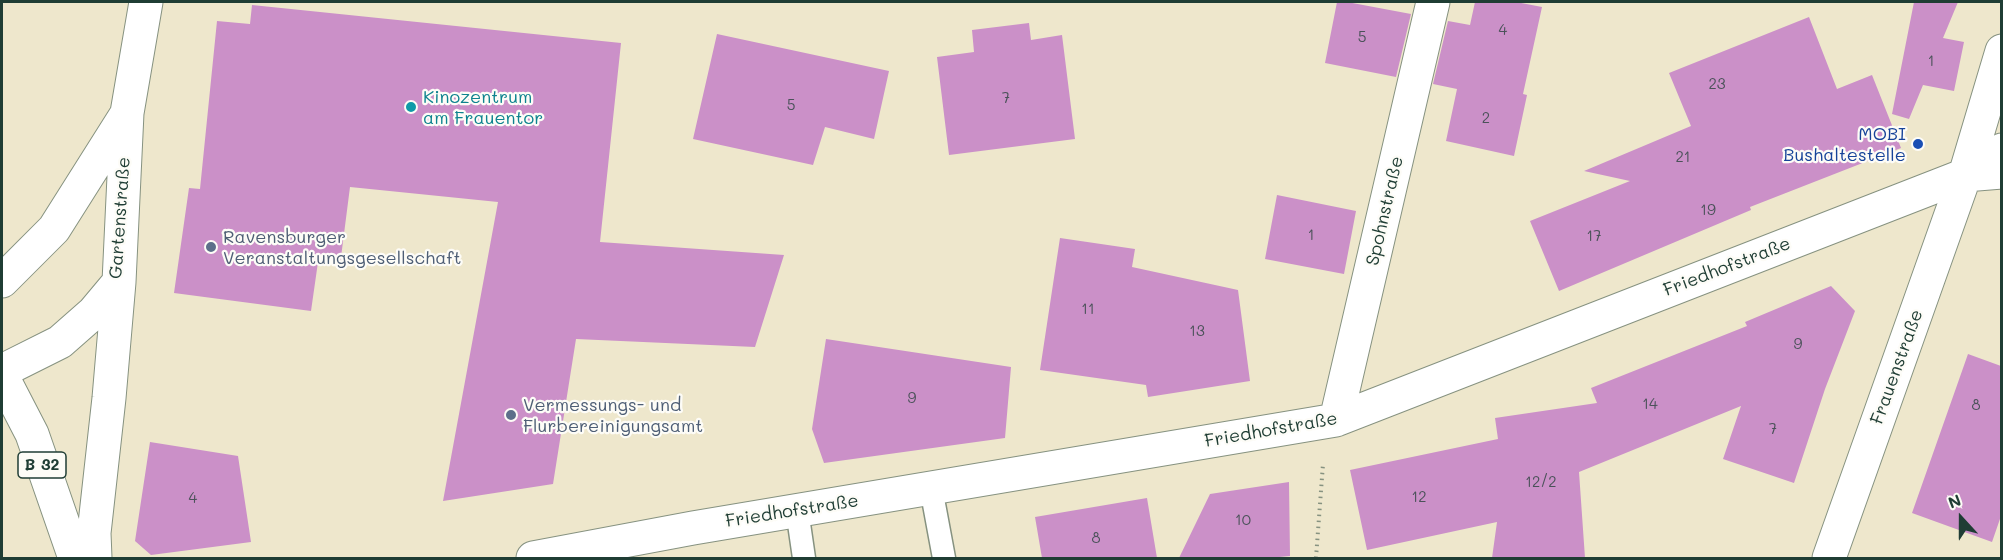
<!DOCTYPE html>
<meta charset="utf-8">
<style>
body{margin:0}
#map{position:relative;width:2003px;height:560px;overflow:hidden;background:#eee7cc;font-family:Mali,sans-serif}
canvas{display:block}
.frame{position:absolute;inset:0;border:3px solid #1f3d34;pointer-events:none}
.north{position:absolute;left:1931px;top:488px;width:60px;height:60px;-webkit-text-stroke:4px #fdfcf7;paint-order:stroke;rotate:339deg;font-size:16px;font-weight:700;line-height:24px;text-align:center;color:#1f3d34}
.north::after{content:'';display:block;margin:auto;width:21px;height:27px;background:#1f3d34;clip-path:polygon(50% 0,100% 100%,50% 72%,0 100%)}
</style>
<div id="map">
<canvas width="2003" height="560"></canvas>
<div class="frame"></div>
<div class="north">N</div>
</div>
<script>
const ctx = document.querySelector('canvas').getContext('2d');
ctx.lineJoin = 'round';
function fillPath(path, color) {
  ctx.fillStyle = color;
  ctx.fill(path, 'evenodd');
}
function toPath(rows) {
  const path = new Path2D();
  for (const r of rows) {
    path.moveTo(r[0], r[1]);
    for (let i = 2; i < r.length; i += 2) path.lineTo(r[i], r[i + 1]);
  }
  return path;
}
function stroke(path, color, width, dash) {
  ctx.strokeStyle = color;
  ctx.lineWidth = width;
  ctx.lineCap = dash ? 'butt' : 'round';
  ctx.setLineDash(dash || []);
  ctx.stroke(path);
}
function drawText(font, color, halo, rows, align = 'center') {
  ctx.font = font + ' Mali,sans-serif';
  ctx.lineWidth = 4.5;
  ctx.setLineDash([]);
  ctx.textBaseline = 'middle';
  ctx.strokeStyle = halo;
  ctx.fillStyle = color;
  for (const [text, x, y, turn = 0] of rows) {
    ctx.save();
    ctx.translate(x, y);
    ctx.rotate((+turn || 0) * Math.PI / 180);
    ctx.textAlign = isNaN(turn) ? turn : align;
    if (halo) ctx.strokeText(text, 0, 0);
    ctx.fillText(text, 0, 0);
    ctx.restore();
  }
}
const building = toPath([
 [1337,2,1347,2,1411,14,1396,77,1325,63],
 [1475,2,1516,2,1542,7,1523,94,1527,95,1514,156,1446,141,1457,89,1433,84,1448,21,1470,25],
 [1914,2,1958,2,1943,38,1964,42,1954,91,1923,85,1909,119,1892,114],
 [252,5,621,43,600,242,784,255,755,347,576,339,553,484,443,501,498,202,350,187,340,265,318,262,311,311,174,293,189,188,200,189,217,21,250,24],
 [1809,17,1837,89,1872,75,1901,148,1750,207,1751,210,1559,291,1530,221,1630,181,1584,171,1691,126,1669,73],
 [1029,23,1031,40,1062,35,1075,139,949,155,937,57,974,52,972,30],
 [717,34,889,71,874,139,825,127,813,165,693,139],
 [1277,195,1356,211,1344,274,1265,259],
 [1060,238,1135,249,1132,267,1238,290,1250,381,1148,397,1146,385,1040,370],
 [1831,286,1855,311,1825,389,1794,483,1723,459,1741,406,1579,472,1585,558,1492,558,1497,522,1367,550,1350,470,1498,439,1495,418,1597,403,1591,388,1747,326,1745,322],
 [826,339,1011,367,1005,438,824,463,812,429],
 [1968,354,2001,366,2001,516,1992,542,1912,513],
 [150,442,238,456,251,542,151,555,135,541],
 [1289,482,1290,556,1269,558,1179,558,1210,494],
 [1147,498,1157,558,1042,558,1035,517]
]);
const path = toPath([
 [1316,558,1323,464]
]);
const service = toPath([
 [931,488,944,558],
 [797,510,804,558]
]);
const minor = toPath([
 [1965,175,2002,51],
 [1336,420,1433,2],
 [533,558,693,528,1336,420,1965,175,2002,150]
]);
const secondary = toPath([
 [2,281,54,229,126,115],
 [2,371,60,342,93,313,119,282],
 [95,558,94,533,109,398,119,282,127,113,146,2],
 [1829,558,1965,175,2002,172]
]);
const primary = toPath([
 [2,376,32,434,75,558]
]);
const markers = [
 [411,107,6,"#0f9aa8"],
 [1918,144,6,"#1a4fb4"],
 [211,247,6,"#5c6f8a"],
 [511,415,6,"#5c6f8a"]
];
const numberNames = [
 ["4",1503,30],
 ["5",1362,37],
 ["1",1931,61],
 ["23",1717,84],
 ["7",1006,98],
 ["5",791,105],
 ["2",1486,118],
 ["21",1683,157],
 ["19",1708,210],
 ["1",1311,235],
 ["17",1594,236],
 ["11",1088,309],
 ["13",1197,331],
 ["9",1798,344],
 ["9",912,398],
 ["14",1650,404],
 ["8",1976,405],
 ["7",1773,429],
 ["12/2",1541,482],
 ["12",1419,497],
 ["4",193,498],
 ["10",1243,520],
 ["8",1096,538]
];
const shields = [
 [42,465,48]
];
const shieldNames = [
 ["B 32",42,465]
];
const cultureNames = [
 ["Kinozentrum",423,97],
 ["am Frauentor",423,118]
];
const transitNames = [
 ["MOBI",1906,134],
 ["Bushaltestelle",1906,155]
];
const streetNames = [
 ["Spohnstraße",1385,211,-77],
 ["Gartenstraße",120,218,-86],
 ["Friedhofstraße",1727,267,-21],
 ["Frauenstraße",1897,367,-70],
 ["Friedhofstraße",1271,430,-10],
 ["Friedhofstraße",792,511,-9]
];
const serviceNames = [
 ["Ravensburger",223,237],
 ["Veranstaltungsgesellschaft",223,258],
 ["Vermessungs- und",523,405],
 ["Flurbereinigungsamt",523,426]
];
fillPath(building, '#cb90c8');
stroke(service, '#869280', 25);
stroke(minor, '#869280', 35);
stroke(secondary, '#869280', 35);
stroke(primary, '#869280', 35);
stroke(path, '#869280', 4, [1.5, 4.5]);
stroke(service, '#fff', 22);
stroke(minor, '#fff', 33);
stroke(secondary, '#fff', 33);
stroke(primary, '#fff', 33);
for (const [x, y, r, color] of markers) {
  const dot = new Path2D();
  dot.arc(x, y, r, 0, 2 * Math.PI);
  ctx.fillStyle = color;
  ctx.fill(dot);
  stroke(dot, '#fdfcf7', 2);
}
drawText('15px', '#4a5259', null, numberNames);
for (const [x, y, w] of shields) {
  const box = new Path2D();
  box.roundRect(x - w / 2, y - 13, w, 26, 4.5);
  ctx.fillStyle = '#fdfcf7';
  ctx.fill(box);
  stroke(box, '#1f3d34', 1.5);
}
drawText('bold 16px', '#1f3d34', null, shieldNames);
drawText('18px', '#0d838f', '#fdfcf7', cultureNames, 'left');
drawText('18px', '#164399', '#fdfcf7', transitNames, 'right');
drawText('18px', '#1f3d34', '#fdfcf7', streetNames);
drawText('18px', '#4e5e75', '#fdfcf7', serviceNames, 'left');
</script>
